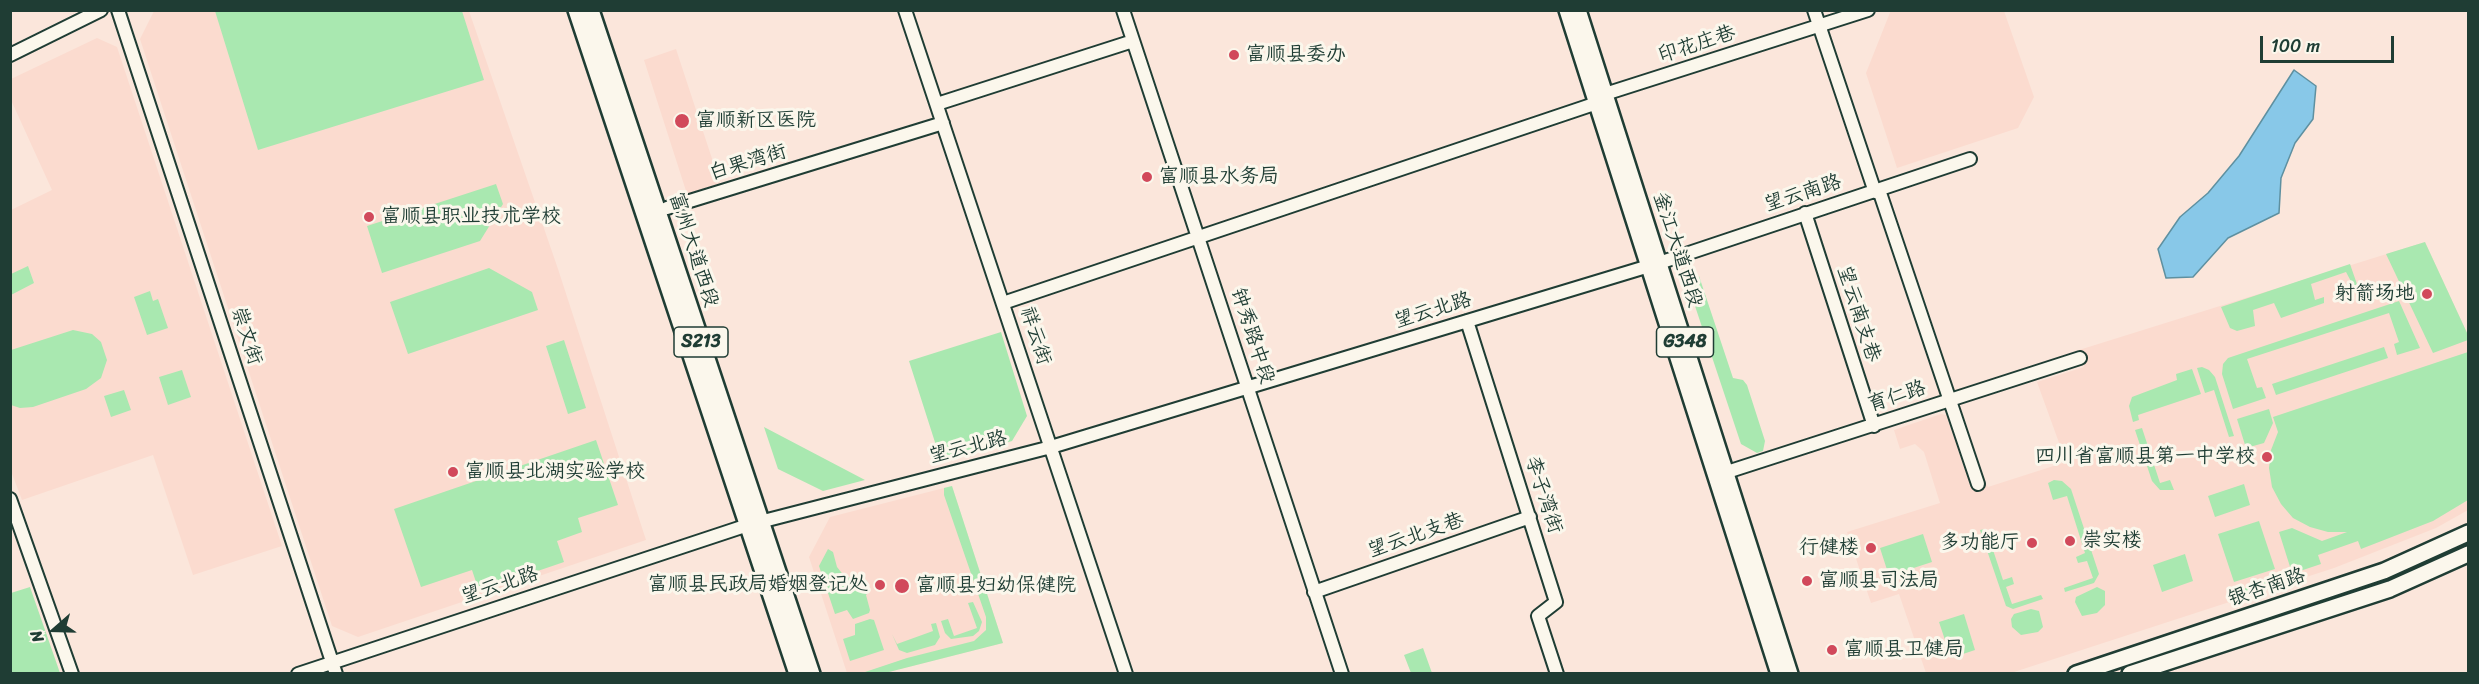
<!DOCTYPE html>
<meta charset="utf-8">
<style>
body{margin:0}
#map{position:relative;width:2479px;height:684px;overflow:hidden;background:#fbe6db;font-family:Sriracha,sans-serif}
canvas{display:block}
.frame{position:absolute;inset:0;border:12px solid #1f3d34;pointer-events:none}
.north{position:absolute;left:24px;top:600px;width:60px;height:60px;-webkit-text-stroke:4px #fbf7ec;paint-order:stroke;rotate:250deg;font-size:16px;font-weight:700;line-height:24px;text-align:center;color:#1f3d34}
.north::after{content:'';display:block;margin:auto;width:21px;height:27px;background:#1f3d34;clip-path:polygon(50% 0,100% 100%,50% 72%,0 100%)}
.scale{position:absolute;left:2260px;top:36px;width:134px;height:27px;box-sizing:border-box;border:3px solid #1f3d34;border-top:0;padding-left:8px;font-size:18px;line-height:21px;white-space:nowrap;color:#1f3d34;-webkit-text-stroke:4px #fbf7ec;paint-order:stroke}
</style>
<div id="map">
<canvas width="2479" height="684"></canvas>
<div class="frame"></div>
<div class="north">N</div>
<div class="scale">100 m</div>
</div>
<script>
const ctx = document.querySelector('canvas').getContext('2d');
ctx.lineJoin = 'round';
function fillPath(path, color) {
  ctx.fillStyle = color;
  ctx.fill(path, 'evenodd');
}
function toPath(rows) {
  const path = new Path2D();
  for (const r of rows) {
    path.moveTo(r[0], r[1]);
    for (let i = 2; i < r.length; i += 2) path.lineTo(r[i], r[i + 1]);
  }
  return path;
}
function stroke(path, color, width, dash) {
  ctx.strokeStyle = color;
  ctx.lineWidth = width;
  ctx.lineCap = dash ? 'butt' : 'round';
  ctx.setLineDash(dash || []);
  ctx.stroke(path);
}
function drawText(font, color, halo, rows, align = 'center') {
  ctx.font = font + ' Sriracha,"LXGW WenKai TC",sans-serif';
  ctx.lineWidth = 6;
  ctx.setLineDash([]);
  ctx.textBaseline = 'middle';
  ctx.strokeStyle = halo;
  ctx.fillStyle = color;
  for (const [text, x, y, turn = 0] of rows) {
    ctx.save();
    ctx.translate(x, y);
    ctx.rotate((+turn || 0) * Math.PI / 180);
    ctx.textAlign = isNaN(turn) ? turn : align;
    if (halo) ctx.strokeText(text, 0, 0);
    ctx.fillText(text, 0, 0);
    ctx.restore();
  }
}
const built = toPath([
 [1891,10,2004,11,2034,97,2018,128,1897,168,1866,73],
 [154,11,469,11,558,269,646,540,358,637,332,626,140,39],
 [97,38,117,47,282,546,193,575,153,455,22,500,11,471,11,210,52,190,11,100,11,79],
 [676,49,720,183,687,194,644,60],
 [2425,242,2468,335,2468,510,2436,528,2334,568,2011,673,1926,673,1899,594,1871,603,1847,532,1940,503,1924,452,1915,444,1900,449,1894,430,1941,414,1946,415,1971,488,1986,484,1988,487,2066,462,2037,382,2084,367,2079,350],
 [952,486,1003,643,885,673,847,673,809,557,830,517]
]);
const green = toPath([
 [215,11,462,11,484,80,258,150],
 [496,184,503,204,480,241,382,273,367,226],
 [2425,242,2468,335,2468,340,2433,353,2386,254],
 [2350,264,2359,290,2347,294,2345,290,2354,287,2346,272,2311,284,2315,300,2324,297,2324,303,2281,318,2274,303,2253,310,2255,326,2237,331,2230,328,2221,307],
 [28,266,34,283,11,295,11,274],
 [489,268,532,292,538,310,408,354,390,302],
 [1699,276,1733,378,1743,380,1747,385,1765,441,1763,451,1757,453,1741,444,1691,294],
 [150,291,153,301,158,299,168,328,147,335,134,297],
 [2399,301,2420,348,2397,355,2394,344,2399,342,2389,313,2247,359,2257,388,2262,387,2266,398,2233,409,2222,374,2223,364,2228,358],
 [73,330,92,334,101,342,107,360,101,378,86,389,33,407,20,408,11,405,11,350],
 [1001,332,1027,416,1012,441,941,461,909,361],
 [564,340,586,408,568,414,546,346],
 [2384,347,2388,358,2276,395,2272,384],
 [2468,352,2468,500,2433,521,2361,549,2358,541,2318,555,2321,564,2300,571,2302,578,2239,599,2237,591,2292,573,2279,532,2292,528,2322,541,2347,532,2328,532,2310,527,2293,518,2281,504,2272,487,2269,468,2271,450,2278,432,2273,417],
 [2202,367,2209,370,2215,377,2234,436,2229,437,2214,390,2205,393,2197,368],
 [2192,369,2201,394,2138,415,2139,420,2133,422,2129,406,2132,397,2177,380,2176,374],
 [182,370,191,397,168,405,159,377],
 [124,390,131,410,111,417,104,396],
 [2269,409,2273,423,2264,443,2246,448,2237,419],
 [764,427,865,480,823,491,778,469],
 [2142,428,2160,483,2170,480,2174,490,2160,490,2152,481,2135,430],
 [596,440,618,505,578,518,582,532,557,541,564,562,479,591,472,570,421,587,394,509],
 [2054,480,2062,481,2071,489,2099,574,2094,583,2065,592,2064,588,2093,578,2087,561,2078,563,2076,557,2085,553,2067,496,2053,500,2048,483],
 [2244,484,2250,505,2215,517,2208,496],
 [952,486,1003,643,885,673,862,673,907,658,974,641,986,630,986,617,944,495,944,488],
 [2259,521,2275,569,2234,582,2218,534],
 [1986,529,2003,580,2012,577,2014,584,2006,587,2012,604,2041,595,2043,599,2013,609,2006,606,1980,530],
 [1923,534,1932,562,1889,576,1880,548],
 [828,549,833,552,837,567,845,577,863,578,867,581,870,591,866,595,870,610,869,613,853,619,847,610,835,614,819,566],
 [2185,554,2193,581,2162,592,2153,565],
 [30,587,60,673,11,673,11,593],
 [2097,587,2105,591,2105,605,2097,613,2082,616,2075,602,2076,597],
 [973,602,982,622,979,631,973,636,951,639,945,633,941,621,948,619,954,636,977,628,968,603],
 [2031,609,2039,611,2043,627,2038,632,2021,635,2012,627,2011,619,2014,614],
 [1964,614,1975,650,1951,658,1939,622],
 [870,619,874,620,884,650,850,661,843,639,855,635,855,624],
 [936,623,940,637,935,645,907,653,899,650,892,634,897,644,933,631,931,624],
 [1423,648,1432,673,1411,673,1404,655]
]);
const water = toPath([
 [2294,70,2316,86,2313,119,2295,143,2281,178,2279,213,2228,238,2193,277,2166,278,2158,249,2180,217,2208,193,2239,156,2294,70]
]);
const minor = toPath([
 [118,10,336,674],
 [905,10,1126,674],
 [1123,10,1342,674],
 [1814,10,1875,192],
 [10,55,101,10],
 [1605,94,1868,10],
 [937,104,1133,41],
 [1879,190,1978,484],
 [667,208,943,123],
 [1805,213,1874,426],
 [1003,303,1597,103],
 [1467,321,1556,602,1538,616,1557,674],
 [1727,472,2080,358],
 [10,499,72,674],
 [1314,592,1530,517],
 [298,674,748,525,1051,447,1659,263,1970,159]
]);
const major = toPath([
 [576,10,797,674],
 [591,10,812,674],
 [1567,10,1779,674],
 [1578,10,1790,674],
 [2076,674,2384,571,2468,533],
 [2130,674,2390,589,2468,554]
]);
const markers = [
 [1234,55,6,"#d1495b"],
 [682,121,8,"#d1495b"],
 [1147,177,6,"#d1495b"],
 [369,217,6,"#d1495b"],
 [2427,294,6,"#d1495b"],
 [2267,457,6,"#d1495b"],
 [453,472,6,"#d1495b"],
 [2070,541,6,"#d1495b"],
 [2032,543,6,"#d1495b"],
 [1871,548,6,"#d1495b"],
 [1807,581,6,"#d1495b"],
 [880,585,6,"#d1495b"],
 [902,586,8,"#d1495b"],
 [1832,650,6,"#d1495b"]
];
const shields = [
 [701,342,54],
 [1685,342,57]
];
const shieldNames = [
 ["S213",701,342],
 ["G348",1685,342]
];
const streetNames = [
 ["印花庄巷",1697,45,-18],
 ["白果湾街",748,163,-17],
 ["望云南路",1803,194,-18],
 ["富州大道西段",693,250,72],
 ["釜江大道西段",1677,250,72],
 ["望云北路",1433,311,-17],
 ["望云南支巷",1858,314,72],
 ["崇文街",246,336,72],
 ["祥云街",1035,336,72],
 ["钟秀路中段",1252,336,72],
 ["育仁路",1897,397,-18],
 ["望云北路",968,448,-14],
 ["李子湾街",1543,495,72],
 ["望云北支巷",1416,536,-19],
 ["望云北路",500,586,-18],
 ["银杏南路",2267,588,-19]
];
const poiNames = [
 ["富顺县委办",1246,55],
 ["富顺新区医院",696,121],
 ["富顺县水务局",1159,177],
 ["富顺县职业技术学校",381,217],
 ["射箭场地",2415,294,"right"],
 ["四川省富顺县第一中学校",2255,457,"right"],
 ["富顺县北湖实验学校",465,472],
 ["崇实楼",2082,541],
 ["多功能厅",2020,543,"right"],
 ["行健楼",1859,548,"right"],
 ["富顺县司法局",1819,581],
 ["富顺县民政局婚姻登记处",868,585,"right"],
 ["富顺县妇幼保健院",916,586],
 ["富顺县卫健局",1844,650]
];
fillPath(built, '#fbdbcf');
fillPath(green, '#a9e8b0');
fillPath(water, '#88c8e8');
stroke(water, '#5e90a0', 1.5);
stroke(minor, '#1f3d34', 16);
stroke(major, '#1f3d34', 20);
stroke(minor, '#fbf7ec', 12);
stroke(major, '#fbf7ec', 15);
for (const [x, y, r, color] of markers) {
  const dot = new Path2D();
  dot.arc(x, y, r, 0, 2 * Math.PI);
  ctx.fillStyle = color;
  ctx.fill(dot);
  stroke(dot, '#fbf7ec', 2);
}
for (const [x, y, w] of shields) {
  const box = new Path2D();
  box.roundRect(x - w / 2, y - 15, w, 30, 4.5);
  ctx.fillStyle = '#fbf7ec';
  ctx.fill(box);
  stroke(box, '#1f3d34', 1.5);
}
drawText('bold 18px', '#1f3d34', null, shieldNames);
drawText('20px', '#1f3d34', '#fbf7ec', streetNames);
drawText('20px', '#1f3d34', '#fbf7ec', poiNames, 'left');
</script>
